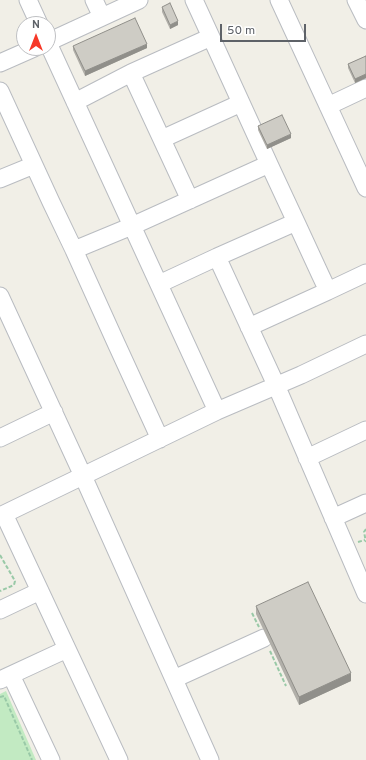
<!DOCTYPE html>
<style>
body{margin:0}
#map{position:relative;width:366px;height:760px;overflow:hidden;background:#f1efe7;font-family:Overpass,sans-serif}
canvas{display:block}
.north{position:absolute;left:16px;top:16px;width:40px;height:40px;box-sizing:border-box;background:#fff;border:1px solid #bfc0c3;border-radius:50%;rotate:0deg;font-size:11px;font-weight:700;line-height:16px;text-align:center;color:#5e6268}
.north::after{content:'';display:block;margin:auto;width:14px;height:18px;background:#f63828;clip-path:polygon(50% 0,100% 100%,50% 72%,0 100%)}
.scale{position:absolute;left:220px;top:24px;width:86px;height:18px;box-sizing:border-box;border:2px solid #5e6268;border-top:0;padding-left:5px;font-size:12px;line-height:14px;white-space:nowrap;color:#5e6268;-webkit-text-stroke:3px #fff;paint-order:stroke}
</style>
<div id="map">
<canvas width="366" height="760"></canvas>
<div class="north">N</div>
<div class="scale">50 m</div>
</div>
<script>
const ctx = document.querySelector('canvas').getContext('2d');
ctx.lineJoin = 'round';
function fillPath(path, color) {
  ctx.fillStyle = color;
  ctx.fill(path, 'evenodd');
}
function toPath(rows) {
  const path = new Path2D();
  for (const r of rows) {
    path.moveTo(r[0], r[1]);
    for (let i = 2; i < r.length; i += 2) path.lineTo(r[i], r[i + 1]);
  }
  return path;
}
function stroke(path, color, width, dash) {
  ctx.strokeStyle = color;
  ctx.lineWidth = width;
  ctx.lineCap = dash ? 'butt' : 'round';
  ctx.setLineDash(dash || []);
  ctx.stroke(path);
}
const green = toPath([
 [6,691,36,760,0,760,0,694]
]);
const path = toPath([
 [366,529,364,532,366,542],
 [358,542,365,540],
 [0,555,15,581,14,585,0,591],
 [252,613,259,627],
 [270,651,286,686],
 [0,697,4,696,32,760]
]);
const minor = toPath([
 [28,0,39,24],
 [94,0,102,17],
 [194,0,211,37],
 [279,0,366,188],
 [356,0,366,20],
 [48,42,139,0],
 [48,43,217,411],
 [0,63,34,48],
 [0,91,51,202,74,250,116,343,160,439],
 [75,102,131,73],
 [328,106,366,88],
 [162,139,241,103],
 [0,179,34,165],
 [190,200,131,73,211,37,269,164],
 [74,250,132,226,269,164,296,222],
 [217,257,296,222,320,274,328,291,249,327],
 [159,284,217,257,276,385,366,594],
 [328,291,366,273],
 [0,296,83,476,210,760],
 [0,438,54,412],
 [307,458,366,430],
 [4,514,119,760],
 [0,516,217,411,301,375,366,344],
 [333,518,366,503],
 [0,610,40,591],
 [11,675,51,760],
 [174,679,264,638],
 [0,680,67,649]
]);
const wall = toPath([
 [162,7,178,25,170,29,162,12],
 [73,46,147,48,85,76,73,50],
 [366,56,366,78,355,83,348,68,348,64],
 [258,126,291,138,267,149,258,130],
 [256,606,351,681,299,705,256,614]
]);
const shadedWall = toPath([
 [178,21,178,25,170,29,170,25],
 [147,44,147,48,85,76,85,71],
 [366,74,366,78,355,83,355,79],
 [291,134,291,138,267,149,267,145],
 [351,673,351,681,299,705,299,697]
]);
const building = toPath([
 [170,3,178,21,170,25,162,7,170,3],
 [135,18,147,44,85,71,73,46,135,18],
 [366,56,366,74,355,79,348,64,366,56],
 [282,115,291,134,267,145,258,126,282,115],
 [308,582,351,673,299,697,256,606,308,582]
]);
fillPath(green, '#c2eac2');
stroke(minor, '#b9bcc1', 19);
stroke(path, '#99c9a7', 2, [4, 2]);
stroke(minor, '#fff', 17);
fillPath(wall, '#b1afa9');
fillPath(shadedWall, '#908f8a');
fillPath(building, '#ceccc5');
stroke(building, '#908f8a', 1);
</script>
